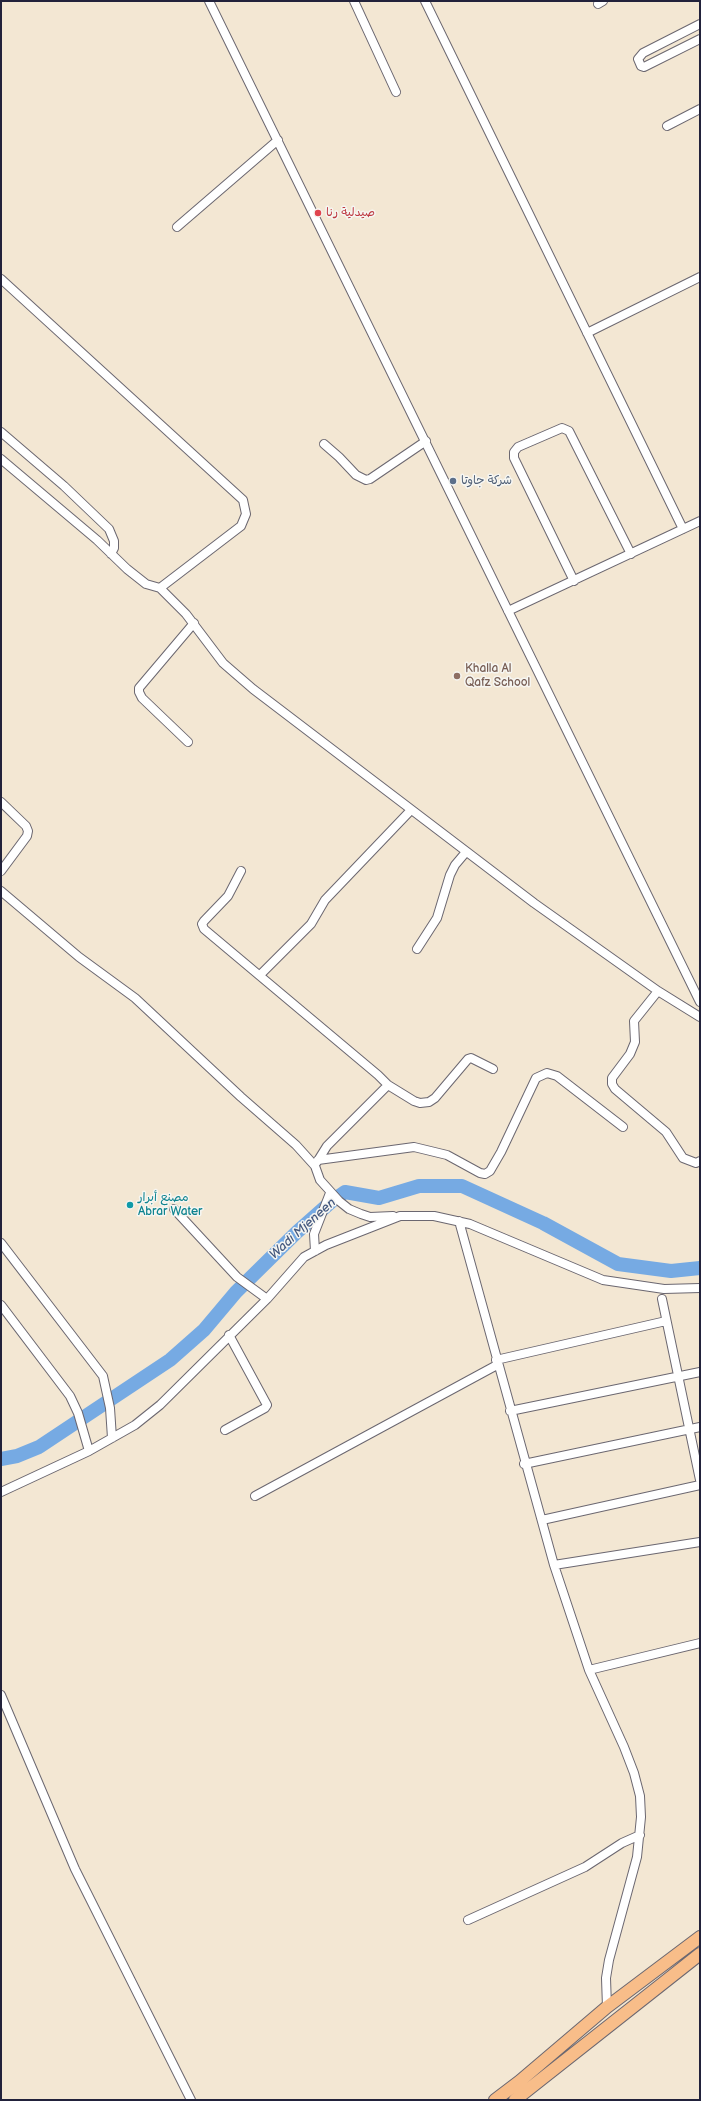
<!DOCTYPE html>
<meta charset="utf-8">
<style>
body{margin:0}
#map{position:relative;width:701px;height:2101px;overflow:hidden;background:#f3e7d3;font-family:"Balsamiq Sans",sans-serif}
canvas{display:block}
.frame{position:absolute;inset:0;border:2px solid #22223b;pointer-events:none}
</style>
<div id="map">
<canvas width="701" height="2101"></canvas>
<div class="frame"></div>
</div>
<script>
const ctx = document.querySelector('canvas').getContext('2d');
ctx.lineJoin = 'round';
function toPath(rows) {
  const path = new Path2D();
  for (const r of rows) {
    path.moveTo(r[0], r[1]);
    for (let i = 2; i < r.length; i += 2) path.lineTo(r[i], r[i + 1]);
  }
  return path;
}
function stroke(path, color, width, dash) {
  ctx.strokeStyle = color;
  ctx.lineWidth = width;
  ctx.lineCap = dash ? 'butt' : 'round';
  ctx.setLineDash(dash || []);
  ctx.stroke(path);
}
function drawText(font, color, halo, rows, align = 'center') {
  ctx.font = font + ' "Balsamiq Sans","Playpen Sans Arabic",sans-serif';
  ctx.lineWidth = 3;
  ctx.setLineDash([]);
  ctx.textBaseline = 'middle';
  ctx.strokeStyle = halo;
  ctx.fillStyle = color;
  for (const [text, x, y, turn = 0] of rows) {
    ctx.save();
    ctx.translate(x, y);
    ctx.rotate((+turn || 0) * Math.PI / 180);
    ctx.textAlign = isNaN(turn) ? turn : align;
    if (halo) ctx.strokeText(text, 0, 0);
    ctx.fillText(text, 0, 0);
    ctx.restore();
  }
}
const river = toPath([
 [1,1459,17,1456,39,1447,170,1360,204,1330,236,1292,297,1232,332,1201,345,1192,379,1198,419,1186,462,1186,543,1223,618,1264,671,1271,700,1268]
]);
const minor = toPath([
 [209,1,700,1002],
 [354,1,396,92],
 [425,1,683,529],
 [598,4,603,1],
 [700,24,643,53,638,59,641,66,644,67,700,39],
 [667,126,700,109],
 [177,227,278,140],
 [1,279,243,500,246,514,241,526,160,588],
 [587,333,700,277],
 [1,432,64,486,109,529,114,541,114,548,111,554],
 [324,444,339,457,356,475,366,480,370,479,426,441],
 [1,459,97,540,127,569,146,584,160,588,186,614,223,663,253,689,534,903,658,991,700,1017],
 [574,581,514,458,514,452,518,447,562,428,569,431,631,554],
 [508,611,700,521],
 [188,742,142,698,139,692,139,688,194,623],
 [1,802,26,826,28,831,27,836,1,871],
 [241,871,228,896,204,921,202,924,204,929,378,1075,388,1085,414,1101,420,1103,429,1102,435,1098,468,1059,471,1058,493,1069],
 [1,891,79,957,135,998,241,1097,296,1145,315,1166,320,1180,339,1201,349,1209,361,1214,370,1217,393,1216],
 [417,949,437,918,450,875,455,865,466,852],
 [260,975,311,924,325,900,411,810],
 [658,991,634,1021,635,1042,630,1054,612,1078,612,1084,615,1089,666,1132,683,1158,696,1163,700,1161],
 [318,1160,414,1147,447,1155,480,1173,485,1174,490,1171,501,1152,536,1078,547,1073,557,1076,623,1127],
 [317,1162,327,1146,388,1085],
 [174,1209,237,1277,267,1299],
 [459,1221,554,1565,589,1670,624,1747,634,1773,640,1796,641,1817,637,1857,609,1960,606,1978,607,2007],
 [1,1243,103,1376,110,1408,112,1438],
 [315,1251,314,1234,330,1193],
 [662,1299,700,1480],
 [1,1305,70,1396,78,1413,89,1451],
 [496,1360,666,1321],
 [510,1411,700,1372],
 [225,1430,265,1408,267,1405,229,1335],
 [524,1464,700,1427],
 [1,1492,89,1451,135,1425,160,1405,267,1299,304,1257,326,1245,400,1216,434,1216,470,1224,603,1280,664,1289,700,1288],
 [255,1496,497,1365],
 [542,1520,700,1485],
 [554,1565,700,1542],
 [589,1670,700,1643],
 [1,1695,75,1869,191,2100],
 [468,1920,585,1867,622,1843,640,1835]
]);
const highway = toPath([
 [495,2100,520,2081,607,2007,700,1937],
 [515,2100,700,1954]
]);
const markers = [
 [318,213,4,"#e0444e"],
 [453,481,4,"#5c6f8a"],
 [457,676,4,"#8d6e63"],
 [130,1205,4,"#0f9aa8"]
];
const healthNames = [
 ["صيدلية رنا",326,213]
];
const serviceNames = [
 ["شركة جاوتا",461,481]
];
const educationNames = [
 ["Khalla Al",465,669],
 ["Qafz School",465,683]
];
const cultureNames = [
 ["مصنع أبرار",138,1198],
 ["Abrar Water",138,1212]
];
const waterNames = [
 ["Wadi Mjeneen",303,1229,-42]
];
stroke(river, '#76aae3', 14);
stroke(minor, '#6b6770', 10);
stroke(highway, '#6b6770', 14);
stroke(minor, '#fff', 8);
stroke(highway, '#f8bd89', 12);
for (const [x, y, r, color] of markers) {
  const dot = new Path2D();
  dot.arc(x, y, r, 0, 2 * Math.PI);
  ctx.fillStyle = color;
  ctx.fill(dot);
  stroke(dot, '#f6f6f2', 1.5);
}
drawText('12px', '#be3a42', '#f6f6f2', healthNames, 'left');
drawText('12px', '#4e5e75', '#f6f6f2', serviceNames, 'left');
drawText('12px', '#785e54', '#f6f6f2', educationNames, 'left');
drawText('12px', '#0d838f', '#f6f6f2', cultureNames, 'left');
drawText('italic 13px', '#44587e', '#f6f6f2', waterNames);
</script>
